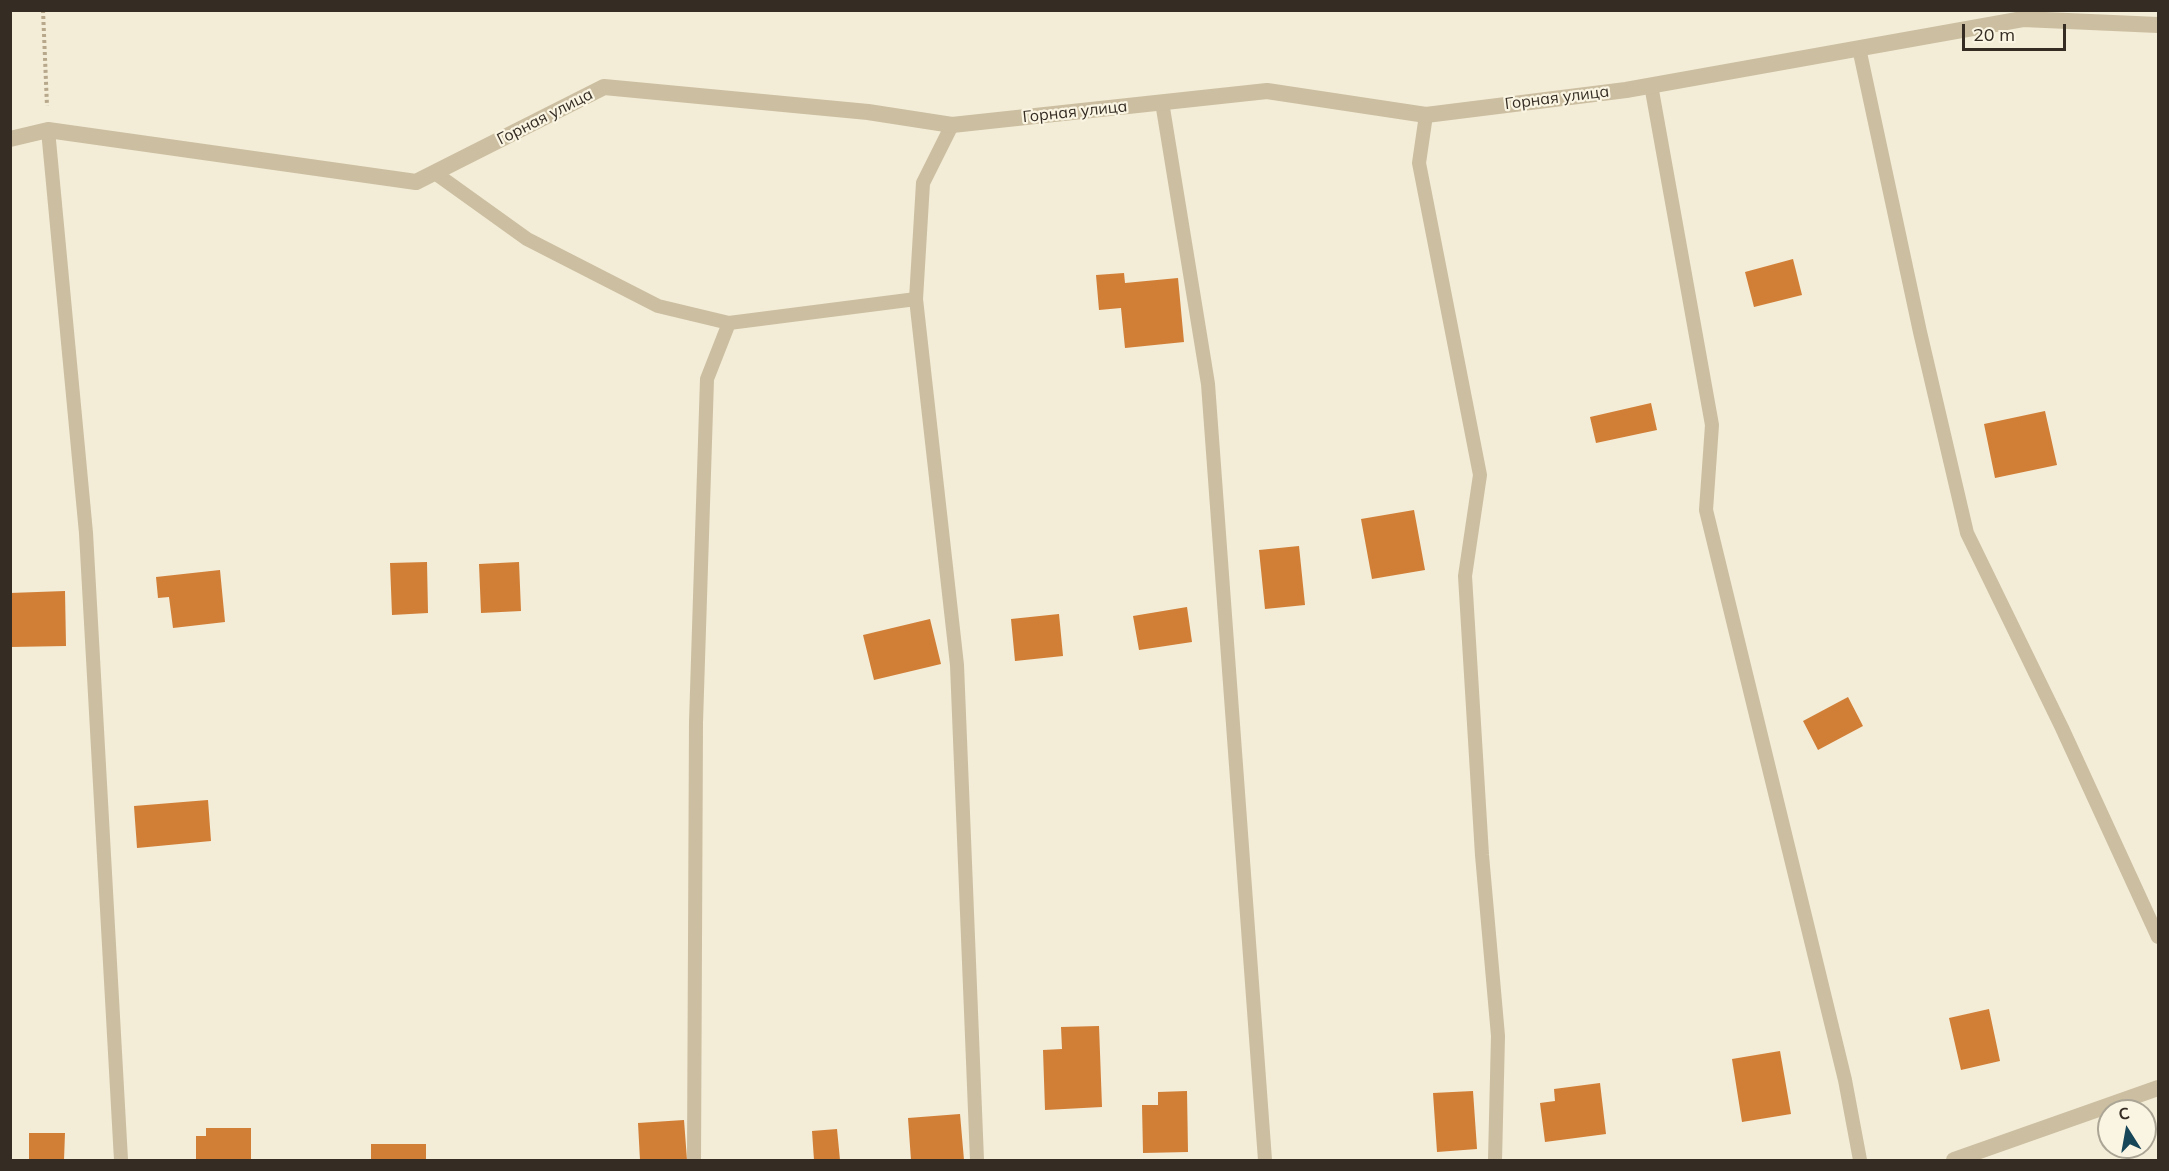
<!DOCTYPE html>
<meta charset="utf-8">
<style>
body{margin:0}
#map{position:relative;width:2169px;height:1171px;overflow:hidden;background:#f3ecd6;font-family:Mulish,sans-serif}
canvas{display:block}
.frame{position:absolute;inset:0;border:12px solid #352d24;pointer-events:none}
.north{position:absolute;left:2097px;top:1099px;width:60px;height:60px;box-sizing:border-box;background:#faf5e2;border:2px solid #aba596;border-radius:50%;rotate:349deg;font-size:16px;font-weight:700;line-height:24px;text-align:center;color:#352d24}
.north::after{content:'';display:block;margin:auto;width:21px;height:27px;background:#174659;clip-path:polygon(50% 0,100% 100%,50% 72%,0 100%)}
.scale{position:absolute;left:1962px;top:24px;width:104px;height:27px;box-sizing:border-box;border:3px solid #352d24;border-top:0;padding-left:8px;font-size:18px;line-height:21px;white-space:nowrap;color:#352d24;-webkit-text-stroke:4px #faf5e2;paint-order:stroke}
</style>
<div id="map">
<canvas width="2169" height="1171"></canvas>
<div class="frame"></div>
<div class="north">С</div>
<div class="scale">20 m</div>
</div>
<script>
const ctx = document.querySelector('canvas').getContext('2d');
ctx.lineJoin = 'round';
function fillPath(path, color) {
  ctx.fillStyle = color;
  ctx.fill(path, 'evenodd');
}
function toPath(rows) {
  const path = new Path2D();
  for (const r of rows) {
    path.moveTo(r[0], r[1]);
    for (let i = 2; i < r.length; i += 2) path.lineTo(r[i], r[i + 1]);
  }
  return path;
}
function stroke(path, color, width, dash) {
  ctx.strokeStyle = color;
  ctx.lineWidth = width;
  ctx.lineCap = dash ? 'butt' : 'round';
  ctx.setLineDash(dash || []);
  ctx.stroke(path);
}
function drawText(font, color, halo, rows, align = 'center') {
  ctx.font = font + ' Mulish,sans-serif';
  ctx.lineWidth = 4.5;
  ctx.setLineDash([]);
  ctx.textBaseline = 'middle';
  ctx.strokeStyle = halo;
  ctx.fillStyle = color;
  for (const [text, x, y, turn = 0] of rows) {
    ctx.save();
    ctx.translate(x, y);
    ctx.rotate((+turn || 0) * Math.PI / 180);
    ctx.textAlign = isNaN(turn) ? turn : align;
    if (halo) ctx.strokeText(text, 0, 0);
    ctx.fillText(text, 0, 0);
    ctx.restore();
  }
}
const building = toPath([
 [1793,259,1802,295,1754,307,1745,272],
 [1124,273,1125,283,1178,278,1184,342,1125,348,1121,308,1099,310,1096,275],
 [1651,403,1657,430,1596,443,1590,417],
 [2045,411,2057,465,1995,478,1984,424],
 [1414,510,1425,570,1372,579,1361,519],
 [1299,546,1305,605,1265,609,1259,550],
 [427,562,428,613,392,615,390,563],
 [519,562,521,611,481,613,479,564],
 [220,570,225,622,173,628,169,597,158,598,156,577],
 [65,591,66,646,10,647,10,593],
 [1187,607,1192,642,1139,650,1133,616],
 [1059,614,1063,656,1015,661,1011,619],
 [930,619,941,664,874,680,863,635],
 [1848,697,1863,726,1818,750,1803,721],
 [208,800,211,841,137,848,134,806],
 [1989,1009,2000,1061,1961,1070,1949,1018],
 [1099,1026,1102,1107,1045,1110,1043,1050,1062,1049,1061,1027],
 [1780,1051,1791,1114,1742,1122,1732,1059],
 [1600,1083,1606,1134,1545,1142,1540,1103,1555,1101,1554,1089],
 [1187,1091,1188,1152,1143,1153,1142,1105,1158,1105,1158,1092],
 [1473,1091,1477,1149,1437,1152,1433,1093],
 [960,1114,964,1160,911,1160,908,1118],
 [684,1120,687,1160,640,1160,638,1123],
 [206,1128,251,1128,251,1160,196,1160,196,1136,206,1136],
 [837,1129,840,1160,814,1160,812,1131],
 [29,1133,65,1133,64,1160,29,1160],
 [371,1144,426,1144,426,1160,371,1160]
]);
const path = toPath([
 [43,10,47,106]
]);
const service = toPath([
 [1859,48,1920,332,1967,533,2062,728,2158,937],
 [1651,85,1712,425,1706,510,1845,1080,1860,1160],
 [1162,102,1208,384,1265,1160],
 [1426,115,1419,163,1480,475,1465,576,1482,855,1498,1036,1495,1160],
 [952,125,923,183,916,299,957,665,977,1160],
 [48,130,86,533,121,1160],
 [435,173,527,239,658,306,729,323,916,299],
 [694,1160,696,722,707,379,729,323]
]);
const minor = toPath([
 [10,139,48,130,416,182,604,87,868,112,952,125,1267,91,1426,115,1626,90,2023,19,2158,25],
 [1954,1160,2158,1088]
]);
const streetNames = [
 ["Горная улица",1557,98,-7],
 ["Горная улица",1075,112,-6],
 ["Горная улица",545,117,-27]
];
fillPath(building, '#d17e36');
stroke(path, '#b7a88b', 4, [3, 3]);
stroke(service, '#cbbea1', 14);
stroke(minor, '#cbbea1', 16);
drawText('16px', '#352d24', '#faf5e2', streetNames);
</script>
